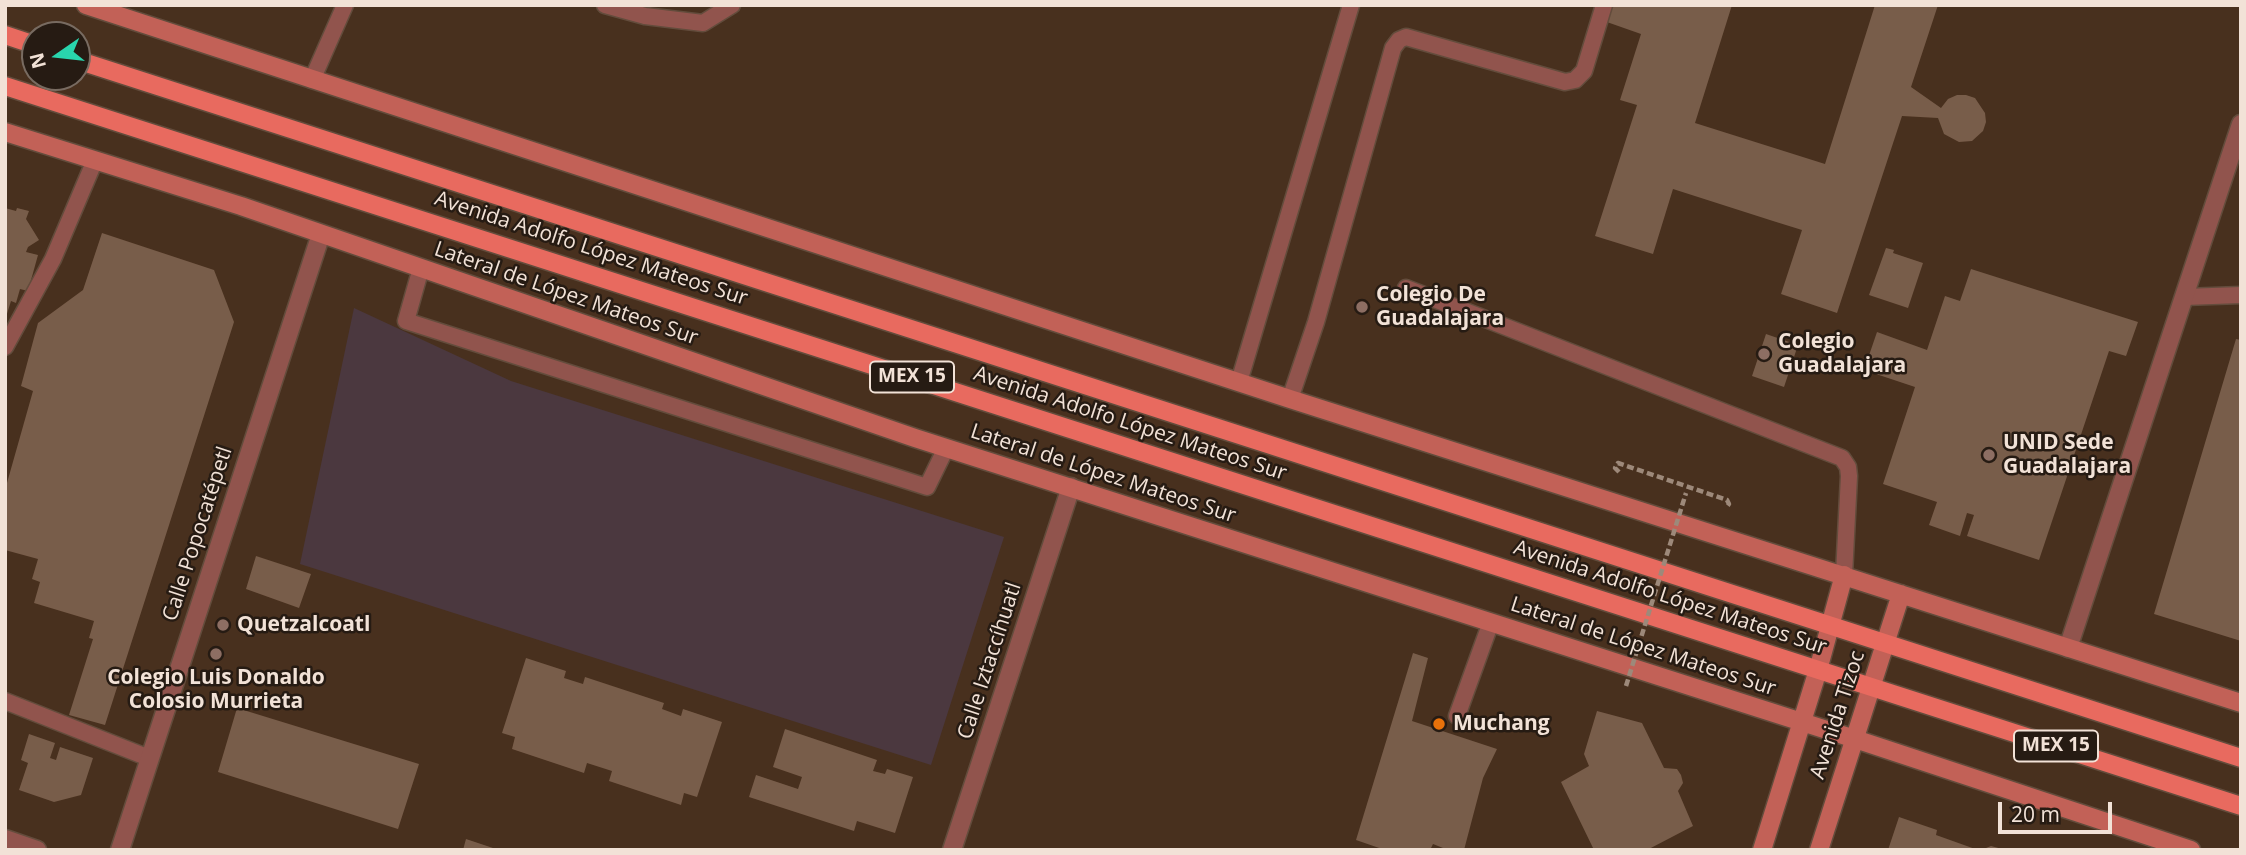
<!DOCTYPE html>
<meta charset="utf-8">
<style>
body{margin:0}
#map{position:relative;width:2246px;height:855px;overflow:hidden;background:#48301e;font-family:"Open Sans",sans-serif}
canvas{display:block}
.frame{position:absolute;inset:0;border:7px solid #f2e2d7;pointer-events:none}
.north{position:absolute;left:21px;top:21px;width:70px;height:70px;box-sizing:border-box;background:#261b13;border:2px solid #786b61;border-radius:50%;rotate:256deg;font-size:19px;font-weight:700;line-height:28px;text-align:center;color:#f2e2d7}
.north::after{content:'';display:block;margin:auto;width:24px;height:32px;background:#29d5ad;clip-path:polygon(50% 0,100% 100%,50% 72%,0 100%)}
.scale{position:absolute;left:1998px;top:802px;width:114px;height:32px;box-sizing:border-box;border:4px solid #f2e2d7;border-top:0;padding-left:9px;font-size:21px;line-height:24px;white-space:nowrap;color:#f2e2d7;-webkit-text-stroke:5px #261b13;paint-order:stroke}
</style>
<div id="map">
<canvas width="2246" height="855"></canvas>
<div class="frame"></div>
<div class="north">N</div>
<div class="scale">20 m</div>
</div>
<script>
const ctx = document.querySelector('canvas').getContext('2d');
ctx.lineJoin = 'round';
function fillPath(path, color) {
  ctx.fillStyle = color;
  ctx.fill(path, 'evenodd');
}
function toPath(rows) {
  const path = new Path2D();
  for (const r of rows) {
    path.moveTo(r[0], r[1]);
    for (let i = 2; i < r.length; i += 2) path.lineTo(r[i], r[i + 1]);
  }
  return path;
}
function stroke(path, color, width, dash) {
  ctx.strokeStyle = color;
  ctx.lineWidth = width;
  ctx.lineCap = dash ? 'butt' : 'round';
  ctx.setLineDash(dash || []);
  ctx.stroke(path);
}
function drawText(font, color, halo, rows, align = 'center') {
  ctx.font = font + ' "Open Sans",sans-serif';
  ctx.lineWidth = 5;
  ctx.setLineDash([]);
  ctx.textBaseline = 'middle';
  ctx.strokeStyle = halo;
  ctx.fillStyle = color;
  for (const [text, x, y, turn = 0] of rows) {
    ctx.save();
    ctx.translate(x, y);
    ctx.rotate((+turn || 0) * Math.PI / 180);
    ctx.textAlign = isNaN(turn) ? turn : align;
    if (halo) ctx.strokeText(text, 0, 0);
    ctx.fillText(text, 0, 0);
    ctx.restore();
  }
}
const commercial = toPath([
 [354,308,511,381,1004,537,931,765,300,564]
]);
const building = toPath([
 [1609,5,1732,5,1695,123,1825,164,1875,5,1938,5,1911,87,1941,108,1948,99,1957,95,1966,95,1975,98,1985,113,1986,122,1983,131,1972,141,1959,142,1944,134,1938,118,1902,116,1837,313,1781,294,1802,230,1773,221,1673,189,1653,254,1595,236,1637,105,1620,100,1641,34,1604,21],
 [5,208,16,211,17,208,29,211,26,219,39,240,28,247,26,252,38,255,28,291,20,289,16,303,11,301,6,317],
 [102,233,214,270,234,322,105,725,69,715,93,639,89,638,94,621,34,603,40,582,32,579,38,559,5,550,5,490,33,391,21,386,38,323,83,290],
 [1886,248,1894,250,1893,253,1923,263,1908,308,1869,295],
 [1971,269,2138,322,2126,356,2109,351,2039,560,1967,536,1974,515,1967,513,1960,536,1929,525,1937,502,1883,484,1915,387,1864,370,1877,332,1927,350,1945,296,1960,301],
 [1766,334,1798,345,1784,387,1752,376],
 [2236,339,2241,340,2241,641,2154,614],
 [256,556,311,574,299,608,246,589],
 [1413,653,1428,658,1412,721,1497,749,1483,778,1464,850,1448,850,1433,844,1430,850,1385,850,1356,840],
 [526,658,566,671,564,678,583,684,585,677,664,703,662,709,681,716,683,709,722,722,697,797,684,793,681,805,609,781,612,771,587,763,584,773,512,749,515,737,502,733],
 [237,708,419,764,398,829,218,772],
 [1597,711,1642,723,1664,768,1677,769,1681,775,1683,783,1678,791,1693,826,1647,850,1594,850,1561,782,1589,766,1584,754],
 [785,729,877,760,873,771,885,774,887,769,913,777,895,833,857,821,854,831,749,797,756,775,798,789,802,777,773,767],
 [29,734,55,743,50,758,56,760,60,747,93,758,81,795,54,802,19,790,28,763,21,760],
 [1899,817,1937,830,1936,835,1978,850,1888,850],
 [466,839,496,849,496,850,463,850],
 [1991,846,2002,849,2002,850,1981,850]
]);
const path = toPath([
 [1619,472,1615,468,1618,463,1727,500,1729,504,1726,508]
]);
const service = toPath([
 [605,5,645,16,703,23,732,5],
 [312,80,345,5],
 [421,268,406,321,927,487,946,448],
 [1406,288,1842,458,1848,467,1849,476,1844,575],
 [2184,297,2241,295],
 [5,347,53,259,95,160],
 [1239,382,1351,5],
 [1290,399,1316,322,1393,48,1399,40,1406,37,1565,82,1575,80,1584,71,1604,5],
 [5,701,149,758],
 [1457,716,1491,622]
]);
const minor = toPath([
 [2068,648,2241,124],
 [5,839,37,850],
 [120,850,321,234],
 [952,850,1071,487]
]);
const secondary = toPath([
 [86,5,1290,399,2241,703],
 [5,132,241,206,915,438,1855,739,2191,850],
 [1762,850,1818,670,1844,575],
 [1819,850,1901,594]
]);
const primary = toPath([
 [5,35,35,45],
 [77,60,2241,758],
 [5,86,2241,806]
]);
const pathBridge = toPath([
 [1626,686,1686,493]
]);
const markers = [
 [1362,307,7,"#8d6e63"],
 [1764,354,7,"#8d6e63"],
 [1989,455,7,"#8d6e63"],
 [223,625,7,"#8d6e63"],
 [216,654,7,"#8d6e63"],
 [1439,724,7,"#e8710a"]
];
const shields = [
 [912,377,84],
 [2056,746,84]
];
const shieldNames = [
 ["MEX 15",912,377],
 ["MEX 15",2056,746]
];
const streetNames = [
 ["Avenida Adolfo López Mateos Sur",591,249,18],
 ["Lateral de López Mateos Sur",566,294,19],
 ["Avenida Adolfo López Mateos Sur",1130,424,18],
 ["Lateral de López Mateos Sur",1103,474,18],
 ["Calle Popocatépetl",198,534,-72],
 ["Avenida Adolfo López Mateos Sur",1670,598,18],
 ["Lateral de López Mateos Sur",1643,647,18],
 ["Calle Iztaccíhuatl",990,661,-72],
 ["Avenida Tizoc",1838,715,-72]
];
const poiNames = [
 ["Colegio De",1376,295],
 ["Guadalajara",1376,319],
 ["Colegio",1778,342],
 ["Guadalajara",1778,366],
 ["UNID Sede",2003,443],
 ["Guadalajara",2003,467],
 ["Quetzalcoatl",237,625],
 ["Colegio Luis Donaldo",216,678,"center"],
 ["Colosio Murrieta",216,702,"center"],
 ["Muchang",1453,724]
];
fillPath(commercial, '#4b383f');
fillPath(building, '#785d4a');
stroke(service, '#634c3c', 19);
stroke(minor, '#634c3c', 21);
stroke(secondary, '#634c3c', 21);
stroke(primary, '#634c3c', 21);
stroke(path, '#9d897a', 4.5, [7, 3.5]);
stroke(service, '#91544d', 16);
stroke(minor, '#91544d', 18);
stroke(secondary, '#c26157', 18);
stroke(primary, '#e86a5f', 18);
stroke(pathBridge, '#9d897a', 4.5, [7, 3.5]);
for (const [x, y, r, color] of markers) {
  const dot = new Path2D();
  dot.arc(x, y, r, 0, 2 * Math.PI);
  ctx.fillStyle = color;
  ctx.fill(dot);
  stroke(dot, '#261b13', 2.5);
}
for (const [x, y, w] of shields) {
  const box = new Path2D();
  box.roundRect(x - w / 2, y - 15.5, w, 31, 5);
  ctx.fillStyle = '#261b13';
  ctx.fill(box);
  stroke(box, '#f2e2d7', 2);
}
drawText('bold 19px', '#f2e2d7', null, shieldNames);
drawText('21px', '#f2e2d7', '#261b13', streetNames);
drawText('bold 21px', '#f2e2d7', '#261b13', poiNames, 'left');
</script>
